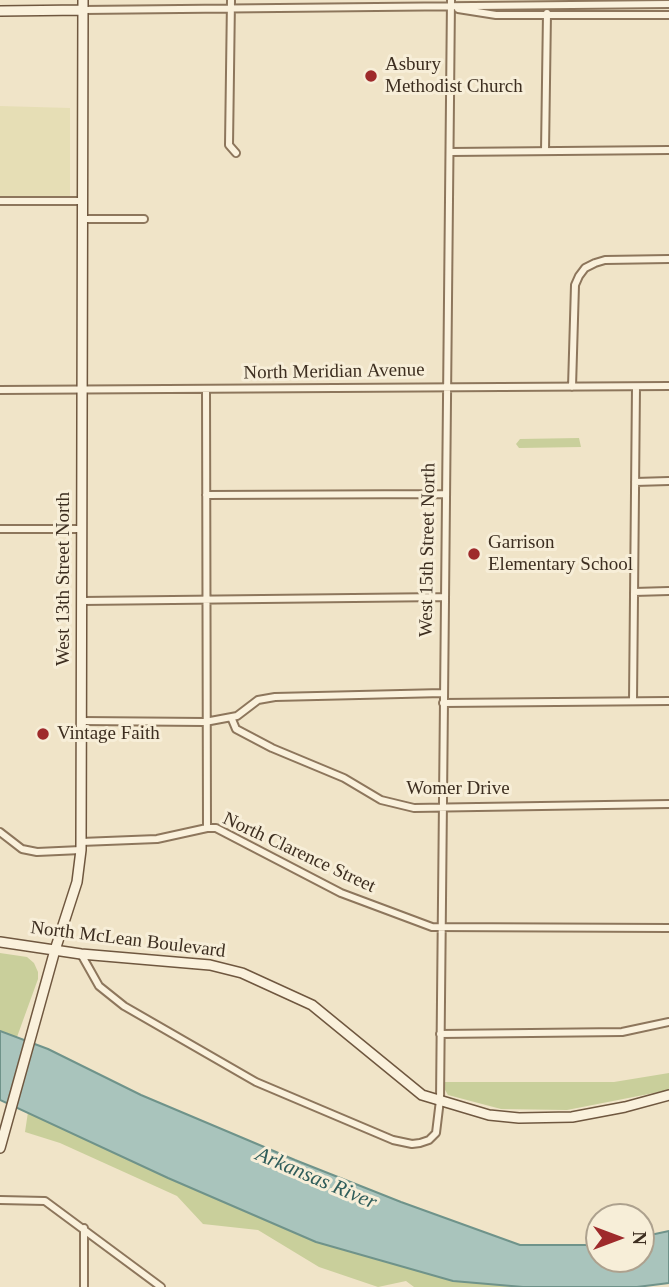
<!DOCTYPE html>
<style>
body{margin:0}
#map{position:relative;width:669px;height:1287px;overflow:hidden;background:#f0e4c8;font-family:"Times New Roman",serif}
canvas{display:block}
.north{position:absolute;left:585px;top:1203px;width:70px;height:70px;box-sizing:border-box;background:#f7eed8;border:2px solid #ada18e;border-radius:50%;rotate:90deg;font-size:19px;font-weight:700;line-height:28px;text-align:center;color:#3d2e20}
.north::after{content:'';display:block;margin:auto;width:24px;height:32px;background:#9e2a2b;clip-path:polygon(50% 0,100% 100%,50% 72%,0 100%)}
</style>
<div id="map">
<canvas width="669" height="1287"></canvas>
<div class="north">N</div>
</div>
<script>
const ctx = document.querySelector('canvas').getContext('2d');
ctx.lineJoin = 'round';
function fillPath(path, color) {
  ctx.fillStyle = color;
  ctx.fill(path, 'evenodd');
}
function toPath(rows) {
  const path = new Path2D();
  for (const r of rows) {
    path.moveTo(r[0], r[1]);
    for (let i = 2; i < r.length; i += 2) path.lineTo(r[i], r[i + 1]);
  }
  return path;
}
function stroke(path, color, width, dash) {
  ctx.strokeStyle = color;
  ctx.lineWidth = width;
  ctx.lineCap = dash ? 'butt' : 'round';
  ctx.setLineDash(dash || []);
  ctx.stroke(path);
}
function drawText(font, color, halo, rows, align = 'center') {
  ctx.font = font + ' "Times New Roman",serif';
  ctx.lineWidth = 6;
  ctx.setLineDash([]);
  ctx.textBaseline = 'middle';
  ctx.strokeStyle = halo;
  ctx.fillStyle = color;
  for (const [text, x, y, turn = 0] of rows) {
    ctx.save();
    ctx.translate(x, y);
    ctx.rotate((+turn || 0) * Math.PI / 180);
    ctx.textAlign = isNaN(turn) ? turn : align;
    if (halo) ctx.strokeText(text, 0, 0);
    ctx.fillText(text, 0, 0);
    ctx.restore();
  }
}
const farmland = toPath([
 [0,106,70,108,70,196,0,197]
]);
const green = toPath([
 [579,438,581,447,519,448,516,444,520,439],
 [0,953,27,957,34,963,38,972,38,979,17,1037,0,1031],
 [669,1073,669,1090,567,1110,501,1109,448,1095,444,1088,444,1082,614,1082],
 [28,1112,168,1178,316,1242,453,1281,523,1287,414,1287,406,1281,378,1287,319,1267,258,1230,203,1224,177,1196,60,1143,25,1132]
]);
const water = toPath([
 [0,1031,48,1049,141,1095,295,1160,401,1202,520,1245,599,1245,599,1259,641,1259,641,1237,669,1231,669,1283,637,1287,523,1287,453,1281,316,1242,168,1178,0,1100,0,1031]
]);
const street = toPath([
 [231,0,229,145,236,153],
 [458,9,496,15,669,15],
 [83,10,669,4],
 [545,151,547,13],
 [450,152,669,150],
 [0,201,82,201],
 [83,219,144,219],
 [572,387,575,285,579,276,585,268,595,263,605,260,669,259],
 [206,389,207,828],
 [0,390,669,386],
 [635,482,669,481],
 [206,495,445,494],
 [0,529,82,529],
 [634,592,669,591],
 [82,601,444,597],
 [633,701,636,387],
 [443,703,669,701],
 [231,717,236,729,272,748,344,778,381,800,414,808,669,804],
 [81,721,205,722,237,716,258,700,275,697,443,693],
 [0,832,22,849,37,852,81,850],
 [81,842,157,839,207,828,216,828,341,893,432,927,669,928],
 [81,954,99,986,124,1006,256,1082,393,1140,412,1144,420,1143,429,1140,436,1133,440,1100,451,0],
 [440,1034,622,1032,669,1022],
 [0,1200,45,1201,161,1287],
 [84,1287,84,1228]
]);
const secondary = toPath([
 [0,11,83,10],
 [0,942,81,954,210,965,242,973,312,1005,422,1095,489,1115,519,1118,572,1117,625,1107,669,1095],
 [0,1148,55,950,77,882,81,850,83,0]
]);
const markers = [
 [371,76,7,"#9e2a2b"],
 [474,554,7,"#9e2a2b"],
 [43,734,7,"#9e2a2b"]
];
const poiNames = [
 ["Asbury",385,65],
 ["Methodist Church",385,87],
 ["Garrison",488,543],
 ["Elementary School",488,565],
 ["Vintage Faith",57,734]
];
const streetNames = [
 ["North Meridian Avenue",334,372,-1],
 ["West 15th Street North",428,550,-89],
 ["West 13th Street North",64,579,-90],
 ["Womer Drive",458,789],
 ["North Clarence Street",299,853,25],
 ["North McLean Boulevard",128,940,7]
];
const waterNames = [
 ["Arkansas River",316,1179,23]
];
fillPath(farmland, '#e6deb5');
fillPath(green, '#c9cf9b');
fillPath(water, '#a9c4bc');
stroke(water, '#6f938a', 2);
stroke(street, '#8d765c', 10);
stroke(secondary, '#6f573f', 12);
stroke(street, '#faf1dc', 6);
stroke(secondary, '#faf1dc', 9);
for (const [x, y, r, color] of markers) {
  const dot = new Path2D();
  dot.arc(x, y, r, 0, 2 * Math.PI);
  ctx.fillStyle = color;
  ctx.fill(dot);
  stroke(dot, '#f7eed8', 2.5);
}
drawText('19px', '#3d2e20', '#f7eed8', poiNames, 'left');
drawText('19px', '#3d2e20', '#f7eed8', streetNames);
drawText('italic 21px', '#2f5d5a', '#f7eed8', waterNames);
</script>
